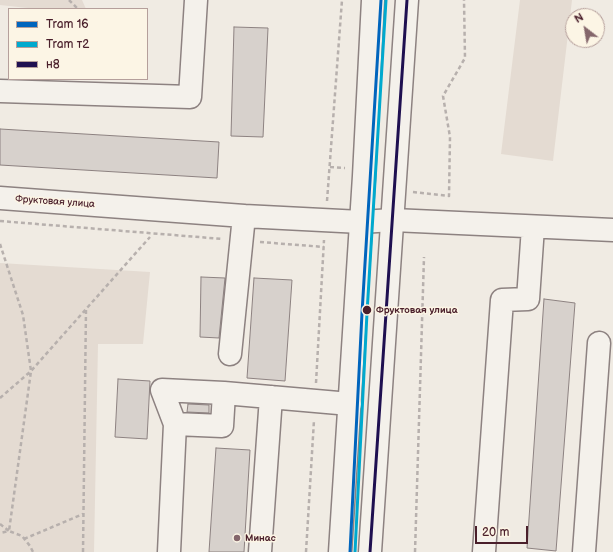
<!DOCTYPE html>
<meta charset="utf-8">
<style>
body{margin:0}
#map{position:relative;width:613px;height:552px;overflow:hidden;background:#f0ebe3;font-family:"Balsamiq Sans",sans-serif}
canvas{display:block}
.legend{position:absolute;left:8px;top:8px;width:140px;height:72px;box-sizing:border-box;background:#fcf5e5;border:1px solid #b59f9b;margin:0;padding:5px 7px;list-style:none;font-size:12px;color:#4a1f2b}
.legend li{display:flex;align-items:center;gap:8px;height:20px}
.legend b{width:20px;border:1px solid #b59f9b}
.north{position:absolute;left:565px;top:8px;width:40px;height:40px;box-sizing:border-box;background:#fcf5e5;border:1px solid #b59f9b;border-radius:50%;rotate:329deg;font-size:11px;font-weight:700;line-height:16px;text-align:center;color:#4a1f2b}
.north::after{content:'';display:block;margin:auto;width:14px;height:18px;background:#84666b;clip-path:polygon(50% 0,100% 100%,50% 72%,0 100%)}
.scale{position:absolute;left:475px;top:526px;width:53px;height:18px;box-sizing:border-box;border:2px solid #4a1f2b;border-top:0;padding-left:5px;font-size:12px;line-height:14px;white-space:nowrap;color:#4a1f2b;-webkit-text-stroke:3px #fcf5e5;paint-order:stroke}
</style>
<div id="map">
<canvas width="613" height="552"></canvas>
<ul class="legend">
<li><b style="height:5px;background:#0065bd"></b>Tram 16</li>
<li><b style="height:5px;background:#00a9ce"></b>Tram т2</li>
<li><b style="height:5px;background:#1f1051"></b>н8</li>
</ul>
<div class="north">N</div>
<div class="scale">20 m</div>
</div>
<script>
const ctx = document.querySelector('canvas').getContext('2d');
ctx.lineJoin = 'round';
function fillPath(path, color) {
  ctx.fillStyle = color;
  ctx.fill(path, 'evenodd');
}
function toPath(rows) {
  const path = new Path2D();
  for (const r of rows) {
    path.moveTo(r[0], r[1]);
    for (let i = 2; i < r.length; i += 2) path.lineTo(r[i], r[i + 1]);
  }
  return path;
}
function stroke(path, color, width, dash) {
  ctx.strokeStyle = color;
  ctx.lineWidth = width;
  ctx.lineCap = dash ? 'butt' : 'round';
  ctx.setLineDash(dash || []);
  ctx.stroke(path);
}
function drawText(font, color, halo, rows, align = 'center') {
  ctx.font = font + ' "Balsamiq Sans",sans-serif';
  ctx.lineWidth = 3;
  ctx.setLineDash([]);
  ctx.textBaseline = 'middle';
  ctx.strokeStyle = halo;
  ctx.fillStyle = color;
  for (const [text, x, y, turn = 0] of rows) {
    ctx.save();
    ctx.translate(x, y);
    ctx.rotate((+turn || 0) * Math.PI / 180);
    ctx.textAlign = isNaN(turn) ? turn : align;
    if (halo) ctx.strokeText(text, 0, 0);
    ctx.fillText(text, 0, 0);
    ctx.restore();
  }
}
const green = toPath([
 [0,0,82,0,86,9,37,9,0,5],
 [520,0,572,0,553,161,501,154],
 [0,263,150,272,143,344,98,344,94,552,0,552]
]);
const building = toPath([
 [234,27,268,28,263,137,231,136,234,27],
 [0,129,219,142,217,178,0,165,0,129],
 [201,277,225,278,219,338,200,337,201,277],
 [254,278,292,280,285,381,247,378,254,278],
 [544,299,575,303,556,551,527,548,544,299],
 [118,379,150,381,147,439,115,437,118,379],
 [188,404,209,405,209,413,187,412,188,404],
 [216,448,250,450,244,552,209,552,216,448]
]);
const path = toPath([
 [69,0,78,9],
 [330,167,345,168],
 [413,192,449,196,450,137,443,96,465,58,464,0],
 [327,201,342,0],
 [0,221,223,239],
 [260,242,324,247],
 [0,244,23,315,31,371,9,531,22,536,30,546,33,552],
 [316,383,324,240],
 [0,398,31,371,150,237],
 [0,524,9,531,0,533],
 [24,539,83,514],
 [83,552,86,309],
 [306,552,314,420],
 [415,552,424,257]
]);
const minor = toPath([
 [0,91,190,97,196,0],
 [0,198,244,216,361,222,393,220,613,230],
 [230,354,244,216],
 [175,424,222,426,224,393],
 [169,552,175,424,162,390,224,393,350,404],
 [260,552,271,397],
 [484,552,502,300,528,299,533,227],
 [584,552,599,343]
]);
const major = toPath([
 [340,552,364,176,373,0],
 [370,552,407,0]
]);
const bus1 = toPath([
 [370,552,407,0]
]);
const tram1 = toPath([
 [350,552,362,313,381,0]
]);
const tram2 = toPath([
 [355,552,367,313,386,0]
]);
const markers = [
 [367,310,5,"#4a1f2b"],
 [237,538,4,"#84666b"]
];
const streetNames = [
 ["Фруктовая улица",55,202,4]
];
const stopNames = [
 ["Фруктовая улица",376,310]
];
const poiNames = [
 ["Минас",245,538]
];
fillPath(green, '#e4dbd2');
fillPath(building, '#d7d1cc');
stroke(building, '#8d8281', 1);
stroke(minor, '#8d8281', 25);
stroke(major, '#8d8281', 25);
stroke(path, '#b7b0ad', 2.5, [4, 3]);
stroke(minor, '#f4f1eb', 22);
stroke(major, '#f4f1eb', 22);
stroke(bus1, '#1f1051', 3);
stroke(tram1, '#0065bd', 3);
stroke(tram2, '#00a9ce', 3);
for (const [x, y, r, color] of markers) {
  const dot = new Path2D();
  dot.arc(x, y, r, 0, 2 * Math.PI);
  ctx.fillStyle = color;
  ctx.fill(dot);
  stroke(dot, '#fcf5e5', 1.5);
}
drawText('10px', '#4a1f2b', '#fcf5e5', streetNames);
drawText('bold 10px', '#4a1f2b', '#fcf5e5', stopNames, 'left');
drawText('bold 10px', '#4a1f2b', '#fcf5e5', poiNames, 'left');
</script>
